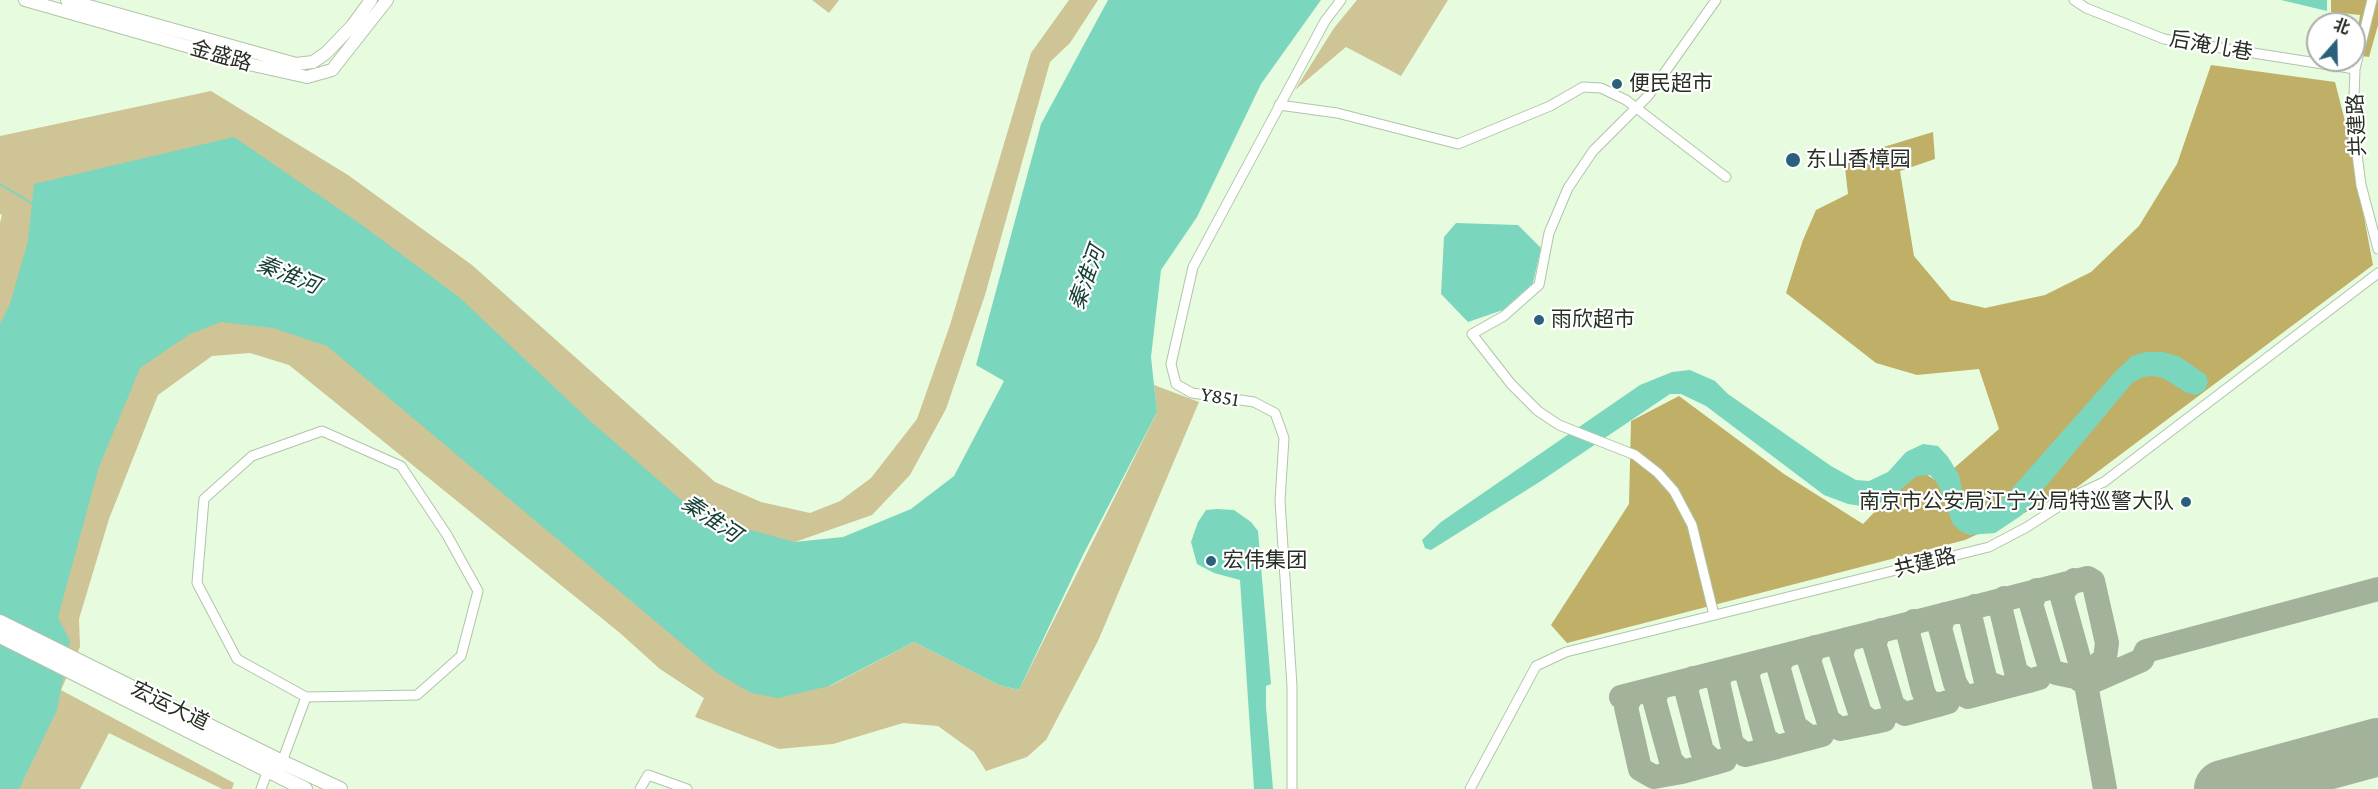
<!DOCTYPE html>
<meta charset="utf-8">
<style>
body{margin:0}
#map{position:relative;width:2378px;height:789px;overflow:hidden;background:#e7fcdf;font-family:"Crimson Pro","Noto Sans SC",serif}
canvas{display:block}
.north{position:absolute;left:2306px;top:12px;width:60px;height:60px;box-sizing:border-box;background:#fff;border:2px solid #a9aca7;border-radius:50%;rotate:20deg;font-size:16px;font-weight:700;line-height:24px;text-align:center;color:#282f24}
.north::after{content:'';display:block;margin:auto;width:21px;height:27px;background:#2b607c;clip-path:polygon(50% 0,100% 100%,50% 72%,0 100%)}
</style>
<div id="map">
<canvas width="2378" height="789"></canvas>
<div class="north">北</div>
</div>
<script>
const ctx = document.querySelector('canvas').getContext('2d');
ctx.lineJoin = 'round';
function fillPath(path, color) {
  ctx.fillStyle = color;
  ctx.fill(path, 'evenodd');
}
function toPath(rows) {
  const path = new Path2D();
  for (const r of rows) {
    path.moveTo(r[0], r[1]);
    for (let i = 2; i < r.length; i += 2) path.lineTo(r[i], r[i + 1]);
  }
  return path;
}
function stroke(path, color, width, dash) {
  ctx.strokeStyle = color;
  ctx.lineWidth = width;
  ctx.lineCap = dash ? 'butt' : 'round';
  ctx.setLineDash(dash || []);
  ctx.stroke(path);
}
function drawText(font, color, halo, rows, align = 'center') {
  ctx.font = font + ' "Crimson Pro","Noto Sans SC",serif';
  ctx.lineWidth = 4.5;
  ctx.setLineDash([]);
  ctx.textBaseline = 'middle';
  ctx.strokeStyle = halo;
  ctx.fillStyle = color;
  for (const [text, x, y, turn = 0] of rows) {
    ctx.save();
    ctx.translate(x, y);
    ctx.rotate((+turn || 0) * Math.PI / 180);
    ctx.textAlign = isNaN(turn) ? turn : align;
    if (halo) ctx.strokeText(text, 0, 0);
    ctx.fillText(text, 0, 0);
    ctx.restore();
  }
}
const green = toPath([
 [812,0,839,0,829,13],
 [1069,0,1098,0,1070,43,1050,62,985,295,946,409,910,475,872,515,795,542,830,686,914,642,999,685,1019,690,1157,412,1154,385,1199,402,1098,641,1046,740,1027,757,986,771,974,752,938,726,903,723,833,744,779,749,695,717,704,698,660,669,620,633,289,365,250,353,212,356,158,395,109,519,79,619,80,647,61,690,234,783,232,789,222,789,109,733,80,789,0,789,0,223,2,215,0,214,0,136,211,91,348,175,472,265,715,482,761,502,810,513,840,501,871,478,917,419,950,325,1031,53],
 [1357,0,1448,0,1401,76,1346,47,1295,90,1334,28]
]);
const forest = toPath([
 [2331,0,2378,0,2378,25,2369,57,2354,55,2360,15,2331,12],
 [2211,65,2335,82,2349,137,2373,265,2072,491,1965,540,1567,643,1551,625,1629,504,1631,421,1679,396,1784,474,1863,524,1917,468,1938,482,1999,429,1979,369,1917,375,1876,363,1786,293,1803,240,1816,210,1848,194,1844,159,1933,132,1935,159,1900,171,1914,256,1951,300,1985,308,2045,295,2091,272,2139,226,2177,164]
]);
const water = toPath([
 [1108,0,1321,0,1261,84,1197,217,1161,270,1151,357,1157,412,1083,555,1019,690,999,685,914,642,829,686,778,698,751,693,717,673,327,346,273,328,221,322,190,334,140,368,99,467,58,617,70,641,57,710,19,789,0,789,0,324,10,304,28,241,34,184,234,137,355,220,459,297,590,421,685,503,722,522,794,542,843,537,911,509,954,476,1004,381,976,365,1041,124],
 [2281,0,2327,0,2327,11],
 [1456,223,1518,225,1541,248,1533,283,1503,310,1468,322,1441,294,1444,237],
 [2146,352,2163,352,2180,357,2206,375,2208,382,2205,390,2196,395,2187,393,2163,378,2152,376,2143,377,2132,383,2022,515,1995,533,1969,535,1959,530,1953,524,1938,484,1930,475,1917,476,1888,500,1868,507,1848,504,1824,495,1706,406,1681,394,1670,394,1541,481,1431,550,1425,548,1422,540,1441,522,1640,385,1672,372,1690,370,1715,381,1728,394,1831,466,1856,480,1869,481,1888,472,1906,452,1923,444,1938,446,1948,457,1959,475,1963,496,1973,507,1986,509,1997,504,2009,492,2115,372,2132,356],
 [1217,509,1234,510,1251,522,1258,531,1271,684,1266,686,1266,707,1273,789,1254,789,1240,580,1214,573,1197,564,1191,542,1198,522,1206,510]
]);
const stream = toPath([
 [0,184,33,204]
]);
const taxiway = toPath([
 [2074,580,2065,589,2062,597,2086,684],
 [2037,590,2031,604,2050,668,2056,673,2075,677,2086,684],
 [2004,598,2001,610,2016,672,2029,681,2039,678],
 [1975,606,1971,611,1971,619,1986,682,2002,688,2029,681],
 [1945,614,1940,628,1955,683,1961,693,1968,697,2002,688],
 [1914,621,1908,633,1923,691,1927,700,1933,703,1938,705,1948,702],
 [1881,630,1874,643,1893,706,1905,714,1938,705],
 [1847,639,1841,654,1860,713,1868,720,1875,722,1884,720],
 [1815,647,1809,660,1828,720,1840,729,1875,722],
 [1786,655,1778,666,1795,726,1811,738,1822,735],
 [1754,663,1747,674,1765,739,1777,747,1811,738],
 [1723,671,1718,682,1732,744,1745,755,1777,747],
 [1693,678,1686,689,1702,751,1715,763,1725,760],
 [2087,684,2142,660,2146,651,2378,589],
 [1660,687,1654,699,1671,761,1682,772,1715,763],
 [1632,694,1626,707,1640,769,1654,777,1682,772],
 [1621,697,2088,578,2093,581,2107,643,2105,658,2091,671,2086,684,2105,789]
]);
const runway = toPath([
 [2223,789,2378,747]
]);
const minor = toPath([
 [2074,0,2086,8,2164,39,2355,69],
 [2372,0,2355,69,2353,123,2361,185,2378,249],
 [1279,105,1337,113,1458,144,1550,106,1583,87,1601,88,1626,100,1726,177],
 [1714,615,1692,525,1674,491,1658,473,1635,455,1559,425,1538,411,1511,384,1472,334,1504,316,1539,285,1549,233,1568,188,1593,151,1648,96,1716,0],
 [280,767,306,697,237,659,197,583,204,499,252,456,322,431,401,466,447,535,478,591,461,656,417,695,306,697],
 [261,789,268,770],
 [640,789,648,775,687,789],
 [1292,789,1292,686,1280,501,1284,438,1275,413,1254,402,1192,393,1176,384,1171,364,1193,267,1325,21,1341,0],
 [1470,789,1536,666,1566,652,1989,547,2027,527,2078,494,2104,482,2378,273]
]);
const tertiary = toPath([
 [25,0,253,65,307,77,332,70,387,0],
 [67,0,296,64,313,62,326,53,352,26,371,0]
]);
const secondary = toPath([
 [0,622,282,762,340,789],
 [0,636,305,789]
]);
const markers = [
 [1617,84,6,"#2b607c"],
 [1793,160,8,"#2b607c"],
 [1539,320,6,"#2b607c"],
 [2186,502,6,"#2b607c"],
 [1211,561,6,"#2b607c"]
];
const streetNames = [
 ["后淹儿巷",2211,46,10],
 ["金盛路",221,56,16],
 ["共建路",2357,125,-93],
 ["Y851",1220,397,9],
 ["共建路",1925,563,-14],
 ["宏运大道",170,706,26]
];
const poiNames = [
 ["便民超市",1629,84],
 ["东山香樟园",1806,160],
 ["雨欣超市",1551,320],
 ["南京市公安局江宁分局特巡警大队",2174,502,"right"],
 ["宏伟集团",1223,561]
];
const waterNames = [
 ["秦淮河",288,275,22],
 ["秦淮河",1087,278,-70],
 ["秦淮河",711,519,34]
];
fillPath(green, '#cec496');
fillPath(forest, '#bfaf67');
fillPath(water, '#7bd6be');
stroke(stream, '#7bd6be', 2);
stroke(taxiway, '#a2b29b', 24);
stroke(runway, '#a2b29b', 58);
stroke(minor, '#b0c4a8', 11);
stroke(tertiary, '#b0c4a8', 14);
stroke(secondary, '#b0c4a8', 16);
stroke(minor, '#fff', 9);
stroke(tertiary, '#fff', 12);
stroke(secondary, '#fff', 14);
for (const [x, y, r, color] of markers) {
  const dot = new Path2D();
  dot.arc(x, y, r, 0, 2 * Math.PI);
  ctx.fillStyle = color;
  ctx.fill(dot);
  stroke(dot, '#fff', 2);
}
drawText('21px', '#282f24', '#fff', streetNames);
drawText('21px', '#282f24', '#fff', poiNames, 'left');
drawText('italic 22px', '#164036', '#fff', waterNames);
</script>
